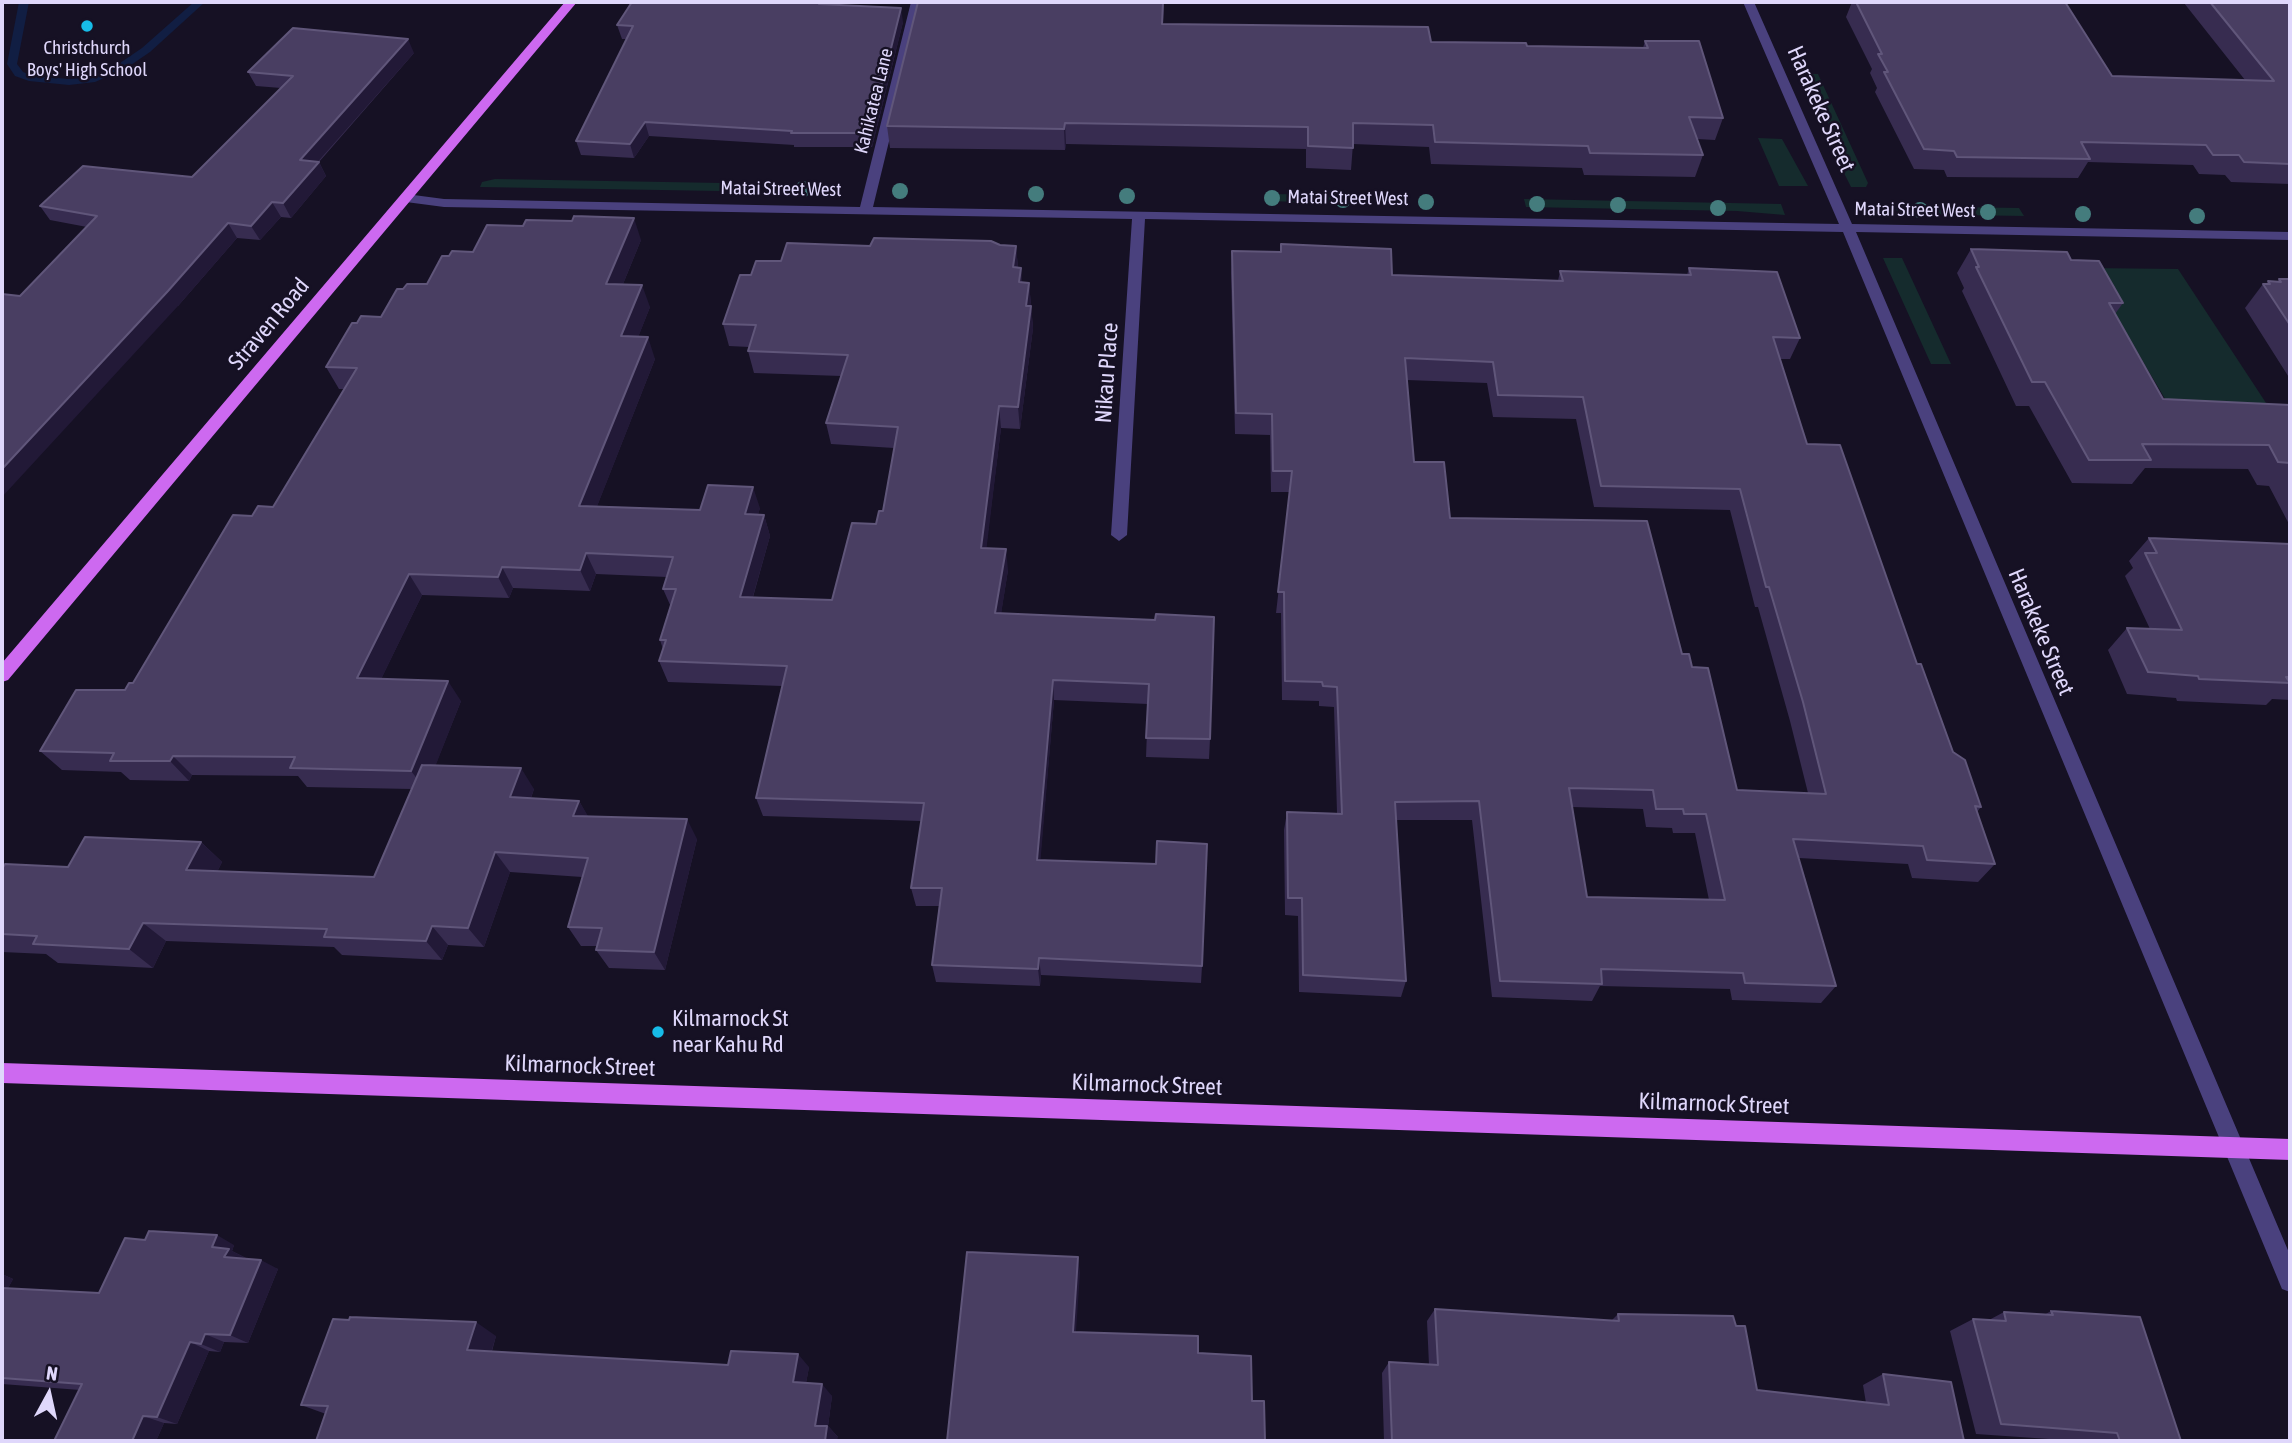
<!DOCTYPE html>
<style>
body{margin:0}
#map{position:relative;width:2292px;height:1443px;overflow:hidden;background:#161124;font-family:"Asap Condensed",sans-serif}
canvas{display:block}
.frame{position:absolute;inset:0;border:4px solid #dfd7fb;pointer-events:none}
.north{position:absolute;left:14px;top:1359px;width:70px;height:70px;-webkit-text-stroke:5px #161124;paint-order:stroke;rotate:8deg;font-size:19px;font-weight:700;line-height:28px;text-align:center;color:#dfd7fb}
.north::after{content:'';display:block;margin:auto;width:24px;height:32px;background:#dfd7fb;clip-path:polygon(50% 0,100% 100%,50% 72%,0 100%)}
</style>
<div id="map">
<canvas width="2292" height="1443"></canvas>
<div class="frame"></div>
<div class="north">N</div>
</div>
<script>
const ctx = document.querySelector('canvas').getContext('2d');
ctx.lineJoin = 'round';
function fillPath(path, color) {
  ctx.fillStyle = color;
  ctx.fill(path, 'evenodd');
}
function toPath(rows) {
  const path = new Path2D();
  for (const r of rows) {
    path.moveTo(r[0], r[1]);
    for (let i = 2; i < r.length; i += 2) path.lineTo(r[i], r[i + 1]);
  }
  return path;
}
function stroke(path, color, width, dash) {
  ctx.strokeStyle = color;
  ctx.lineWidth = width;
  ctx.lineCap = dash ? 'butt' : 'round';
  ctx.setLineDash(dash || []);
  ctx.stroke(path);
}
function drawText(font, color, halo, rows, align = 'center') {
  ctx.font = font + ' "Asap Condensed",sans-serif';
  ctx.lineWidth = 5;
  ctx.setLineDash([]);
  ctx.textBaseline = 'middle';
  ctx.strokeStyle = halo;
  ctx.fillStyle = color;
  for (const [text, x, y, turn = 0] of rows) {
    ctx.save();
    ctx.translate(x, y);
    ctx.rotate((+turn || 0) * Math.PI / 180);
    ctx.textAlign = isNaN(turn) ? turn : align;
    if (halo) ctx.strokeText(text, 0, 0);
    ctx.fillText(text, 0, 0);
    ctx.restore();
  }
}
const green = toPath([
 [1807,74,1818,74,1868,183,1866,187,1851,187,1844,173,1843,158],
 [1758,138,1782,139,1808,186,1779,186],
 [495,179,608,181,722,183,720,191,480,187,482,182],
 [1268,194,1360,195,1361,204,1268,201],
 [1524,199,1781,204,1785,215,1737,211,1526,207],
 [1895,206,2019,208,2024,216,1898,214],
 [1883,258,1902,258,1951,364,1931,364],
 [2087,268,2178,269,2270,409,2170,407]
]);
const stream = toPath([
 [19,2,29,2,17,64,23,72,34,76,69,79,89,77,117,65,142,48,194,2,205,2,150,52,125,69,95,82,69,85,29,81,15,76,7,64,19,2]
]);
const minor = toPath([
 [911,2,923,2,873,207,1839,224,1743,2,1754,2,1852,224,2290,232,2290,240,1856,232,2290,1255,2290,1292,2282,1289,1843,232,1145,219,1127,535,1119,541,1111,535,1132,219,444,207,406,202,400,198,406,194,444,199,860,207,911,2]
]);
const major = toPath([
 [565,2,577,2,8,680,2,682,2,663,565,2],
 [2,1063,2290,1139,2290,1160,2,1083,2,1063]
]);
const trees = [
 [803,189],
 [900,191],
 [1036,194],
 [1127,196],
 [1272,198],
 [1343,200],
 [1426,202],
 [1537,204],
 [1618,205],
 [1718,208],
 [1920,210],
 [1988,212],
 [2083,214],
 [2197,216]
];
const wall = toPath([
 [632,2,825,2,826,4,903,22,872,147,794,147,794,145,649,136,634,158,581,155,576,141,627,39,622,39,617,25],
 [940,2,1164,2,1163,24,1431,42,1527,46,1643,48,1645,41,1723,118,1715,140,1697,139,1703,155,1695,177,1584,175,1582,168,1431,164,1429,147,1353,144,1351,170,1306,168,1306,149,1066,144,1065,150,890,148,887,126],
 [1852,2,2065,2,2112,76,2245,80,2184,3,2116,2,2290,2,2290,184,2231,182,2225,175,2199,174,2193,165,2088,162,2078,178,1947,177,1944,170,1914,169,1875,92,1877,88,1870,73,1872,69,1846,17],
 [414,53,319,162,326,176,291,218,281,217,260,240,237,238,178,306,20,296,87,227,50,220,40,206,192,177,281,88,256,86,248,72],
 [641,240,623,284,650,307,638,337,655,359,597,506,700,510,760,508,758,514,764,515,770,536,753,597,832,600,883,511,894,448,831,444,826,423,841,376,754,373,748,351,749,347,729,346,723,324,751,275,781,261,870,246,1016,246,1018,268,1021,268,1022,283,1029,283,1033,328,1020,429,1001,428,986,548,1008,570,1001,613,1155,620,1210,739,1209,759,1146,757,1148,704,1054,700,1040,860,1202,966,1201,983,1041,975,1040,986,936,982,932,965,939,906,916,906,911,888,921,821,763,816,756,798,782,686,668,682,659,661,663,649,660,640,671,607,663,589,667,577,596,574,590,591,513,588,509,598,422,595,381,679,461,701,435,766,534,789,531,798,579,801,588,817,697,839,665,970,609,968,596,950,597,946,581,946,568,927,582,877,510,872,484,947,448,945,442,960,342,955,334,947,166,941,153,968,58,963,46,954,2,952,2,869,68,867,201,842,222,862,217,872,374,877,412,789,307,787,298,776,192,775,189,781,130,780,121,772,62,770,40,751,125,690,133,683,252,516,273,507,344,389,339,389,326,367,357,323,381,317,403,289,427,284,449,256,473,252],
 [1281,244,1392,275,1558,281,1560,271,1687,275,1689,268,1800,338,1790,359,1780,359,1807,444,1917,664,1953,752,1981,807,1977,812,1995,864,1978,882,1912,878,1908,864,1799,858,1836,986,1821,1003,1732,1000,1730,989,1600,986,1592,1001,1492,997,1472,820,1396,820,1406,981,1401,997,1299,992,1298,916,1285,915,1284,830,1287,812,1337,813,1334,707,1319,706,1319,701,1282,700,1281,613,1276,613,1290,492,1271,492,1270,435,1235,434,1231,273,1232,251,1280,252],
 [1407,380,1487,383,1493,417,1576,419,1594,507,1730,510,1755,607,1758,607,1790,721,1808,793,1737,790,1692,667,1682,654,1450,518,1414,462],
 [1572,807,1643,809,1646,827,1672,828,1673,833,1695,833,1709,900,1587,897],
 [1971,249,2071,260,2123,303,2115,314,2163,399,2290,405,2290,526,2269,486,2257,485,2248,469,2145,468,2132,484,2072,483,2029,406,2016,406,1962,291,1964,288,1957,273],
 [2279,279,2290,279,2290,379,2245,308,2263,284,2266,284,2268,281,2277,282],
 [2149,538,2290,544,2290,700,2272,699,2266,705,2177,701,2176,698,2127,694,2108,650,2127,628,2150,629,2125,576,2133,568,2129,561],
 [234,1245,232,1251,246,1258,278,1269,248,1343,224,1342,220,1352,209,1351,177,1424,164,1423,156,1441,80,1390,2,1384,2,1274,13,1279,8,1288,99,1293],
 [1435,1309,1611,1321,1618,1314,1736,1326,1757,1390,1866,1403,1863,1385,1883,1374,1964,1441,1384,1441,1382,1373,1389,1362,1429,1365,1427,1321],
 [2051,1311,2181,1441,2078,1441,1976,1434,1950,1331,1973,1319,1989,1320,2004,1312,2044,1315],
 [496,1336,492,1351,728,1365,809,1367,806,1383,832,1396,828,1426,838,1437,326,1414,301,1405]
]);
const shadedWall = toPath([
 [901,8,903,22,872,147,870,133],
 [408,39,414,53,307,174,300,160],
 [645,122,649,136,634,158,630,144],
 [1065,123,1066,144,1065,150,1064,129],
 [319,162,326,176,291,218,283,203],
 [272,202,281,217,260,240,251,226],
 [634,218,641,240,614,306,606,284],
 [228,223,237,238,178,306,2,497,2,469],
 [1016,246,1018,268,1013,267],
 [1021,268,1023,290,1019,282],
 [1029,283,1031,305,1028,328,1026,306],
 [642,285,650,307,630,358,621,336],
 [1031,306,1033,328,1020,429,1018,407],
 [648,337,655,359,589,527,579,506],
 [999,406,1001,428,984,569,981,548],
 [753,487,760,508,752,535,745,514],
 [764,515,770,536,747,617,740,597],
 [1006,549,1008,570,998,634,995,613],
 [586,553,596,574,590,591,580,570],
 [502,567,513,588,509,598,498,577],
 [409,574,422,595,372,698,357,678],
 [1053,680,1054,700,1039,878,1037,860],
 [448,681,461,701,426,790,411,771],
 [173,756,192,775,189,781,170,761],
 [521,768,534,789,524,817,510,797],
 [579,801,591,821,573,816],
 [687,819,697,839,665,970,654,952],
 [201,842,222,862,208,890,186,870],
 [495,852,510,872,484,947,468,928],
 [143,923,166,941,153,968,129,949],
 [432,926,448,945,442,960,426,941],
 [1039,958,1041,975,1040,986,1038,969],
 [217,1235,234,1245,232,1251,246,1258,224,1257,212,1247],
 [1078,1257,1080,1273,1075,1346,1073,1332],
 [261,1260,278,1269,248,1343,230,1335],
 [2,1274,13,1279,4,1296,2,1295],
 [476,1322,496,1336,488,1363,467,1350],
 [205,1334,224,1342,220,1352,201,1344],
 [190,1342,209,1351,177,1424,157,1417],
 [798,1354,809,1367,804,1394,793,1382],
 [822,1384,832,1396,828,1426,838,1437,837,1441,825,1441,815,1426],
 [143,1416,164,1423,156,1441,132,1441]
]);
const building = toPath([
 [632,2,820,2,819,4,901,8,870,133,791,133,792,131,645,122,630,144,576,141,633,26,617,25,632,2],
 [918,2,1163,2,1162,24,1428,27,1431,42,1526,43,1527,46,1648,48,1645,41,1699,41,1723,118,1689,117,1703,155,1590,153,1588,146,1435,142,1433,125,1353,123,1353,148,1308,146,1308,127,1065,123,1064,129,887,126,918,2],
 [1856,2,2065,2,2112,76,2274,81,2210,2,2290,2,2290,164,2244,162,2239,155,2213,155,2206,145,2081,142,2090,159,1957,157,1954,151,1924,149,1884,72,1888,72,1878,54,1882,54,1856,2],
 [293,28,408,39,300,160,319,162,283,203,272,202,251,226,228,223,168,291,2,469,2,294,20,296,97,216,40,206,83,166,192,177,293,76,248,72,293,28],
 [574,216,634,218,606,284,642,285,621,336,648,337,579,506,700,510,708,485,753,487,745,514,764,515,740,597,832,600,852,523,876,524,879,511,883,511,898,427,826,423,848,355,748,351,756,325,723,324,740,275,751,275,756,261,781,261,787,243,870,246,874,238,991,241,1000,245,1016,246,1013,267,1021,268,1019,282,1029,283,1026,306,1031,306,1018,407,999,406,981,548,1006,549,995,613,1155,620,1156,614,1214,617,1210,739,1146,738,1149,684,1053,680,1037,860,1156,864,1157,841,1207,844,1202,966,1039,958,1038,969,932,965,942,888,911,888,924,803,756,798,787,666,659,661,666,640,660,640,676,589,663,589,673,557,586,553,580,570,502,567,498,577,409,574,357,678,448,681,411,771,290,768,295,757,173,756,170,761,110,761,114,753,40,751,76,690,125,690,129,683,133,683,233,515,252,516,258,506,273,507,357,368,326,367,352,323,357,323,361,316,381,317,397,289,403,289,407,284,427,284,442,256,449,256,452,251,473,252,487,225,523,226,526,220,572,221,574,216],
 [1281,244,1391,249,1392,275,1563,281,1560,271,1691,275,1689,268,1777,272,1800,338,1773,337,1807,444,1840,445,1917,664,1921,664,1953,752,1965,760,1981,807,1975,806,1995,864,1927,860,1923,846,1793,839,1836,986,1745,983,1743,973,1601,969,1602,984,1500,981,1479,801,1395,802,1406,981,1303,975,1302,898,1288,898,1287,812,1342,814,1337,687,1323,686,1322,682,1285,681,1284,592,1278,592,1292,471,1273,471,1272,414,1236,413,1232,251,1281,252,1281,244],
 [1405,358,1493,362,1498,395,1583,397,1601,486,1740,489,1766,587,1769,587,1803,702,1826,794,1737,790,1708,668,1692,667,1689,654,1682,654,1647,521,1450,518,1444,462,1414,462,1405,358],
 [1569,788,1653,790,1656,809,1683,809,1684,814,1706,814,1725,900,1587,897,1569,788],
 [1971,249,2067,252,2071,260,2099,261,2123,303,2109,303,2163,399,2290,405,2290,463,2278,462,2269,445,2142,444,2151,460,2089,460,2045,382,2032,382,1976,267,1979,267,1971,249],
 [2279,279,2290,279,2290,325,2263,284,2270,284,2268,281,2281,282,2279,279],
 [2149,538,2290,544,2290,677,2286,677,2290,683,2199,679,2198,676,2148,672,2127,628,2182,630,2145,553,2157,553,2149,538],
 [422,765,521,768,510,797,579,801,573,816,687,819,654,952,596,950,602,928,568,927,588,858,495,852,468,928,432,926,426,941,324,937,327,929,143,923,129,949,33,944,37,936,2,934,2,869,5,864,68,867,85,837,201,842,186,870,374,877,422,765],
 [149,1231,217,1235,212,1247,229,1249,224,1257,261,1260,230,1335,205,1334,201,1344,190,1342,157,1417,143,1416,132,1441,54,1441,82,1384,2,1378,2,1288,99,1293,125,1238,145,1240,149,1231],
 [967,1252,1078,1257,1073,1332,1198,1336,1198,1353,1251,1356,1252,1401,1264,1401,1265,1441,947,1441,967,1252],
 [1435,1309,1619,1321,1618,1314,1733,1316,1736,1326,1745,1326,1757,1390,1889,1405,1883,1374,1951,1382,1964,1441,1392,1441,1389,1362,1438,1365,1435,1309],
 [2051,1311,2140,1317,2181,1441,2120,1441,2117,1433,2001,1424,1973,1319,2006,1321,2004,1312,2053,1315,2051,1311],
 [350,1317,476,1322,467,1350,728,1365,731,1351,798,1354,793,1382,822,1384,815,1426,827,1426,825,1441,316,1441,328,1406,301,1405,333,1319,349,1320,350,1317]
]);
const markers = [
 [87,26,7,"#17bce8"],
 [658,1032,7,"#17bce8"]
];
const farPoinames = [
 ["Christchurch",87,48],
 ["Boys' High School",87,70]
];
const farStreetnames = [
 ["Kahikatea Lane",874,101,-76],
 ["Matai Street West",781,189,1],
 ["Matai Street West",1348,198,1],
 ["Matai Street West",1915,210,1]
];
const streetNames = [
 ["Harakeke Street",1821,109,66],
 ["Straven Road",269,324,-50],
 ["Nikau Place",1107,373,-86],
 ["Harakeke Street",2041,632,67],
 ["Kilmarnock Street",580,1066,2],
 ["Kilmarnock Street",1147,1085,2],
 ["Kilmarnock Street",1714,1104,2]
];
const poiNames = [
 ["Kilmarnock St",672,1019],
 ["near Kahu Rd",672,1045]
];
fillPath(green, '#152b2d');
fillPath(stream, '#111e43');
fillPath(minor, '#4a417e');
fillPath(major, '#cd69f0');
ctx.fillStyle = '#447c7d';
for (const [x, y] of trees) {
  ctx.beginPath();
  ctx.arc(x, y, 8, 0, 2 * Math.PI);
  ctx.fill();
}
fillPath(wall, '#372c50');
fillPath(shadedWall, '#221937');
fillPath(building, '#493e62');
stroke(building, '#60567a', 2);
for (const [x, y, r, color] of markers) {
  const dot = new Path2D();
  dot.arc(x, y, r, 0, 2 * Math.PI);
  ctx.fillStyle = color;
  ctx.fill(dot);
  stroke(dot, '#161124', 2.5);
}
drawText('19px', '#dfd7fb', '#161124', farPoinames);
drawText('19px', '#dfd7fb', '#161124', farStreetnames);
drawText('23px', '#dfd7fb', '#161124', streetNames);
drawText('23px', '#dfd7fb', '#161124', poiNames, 'left');
</script>
